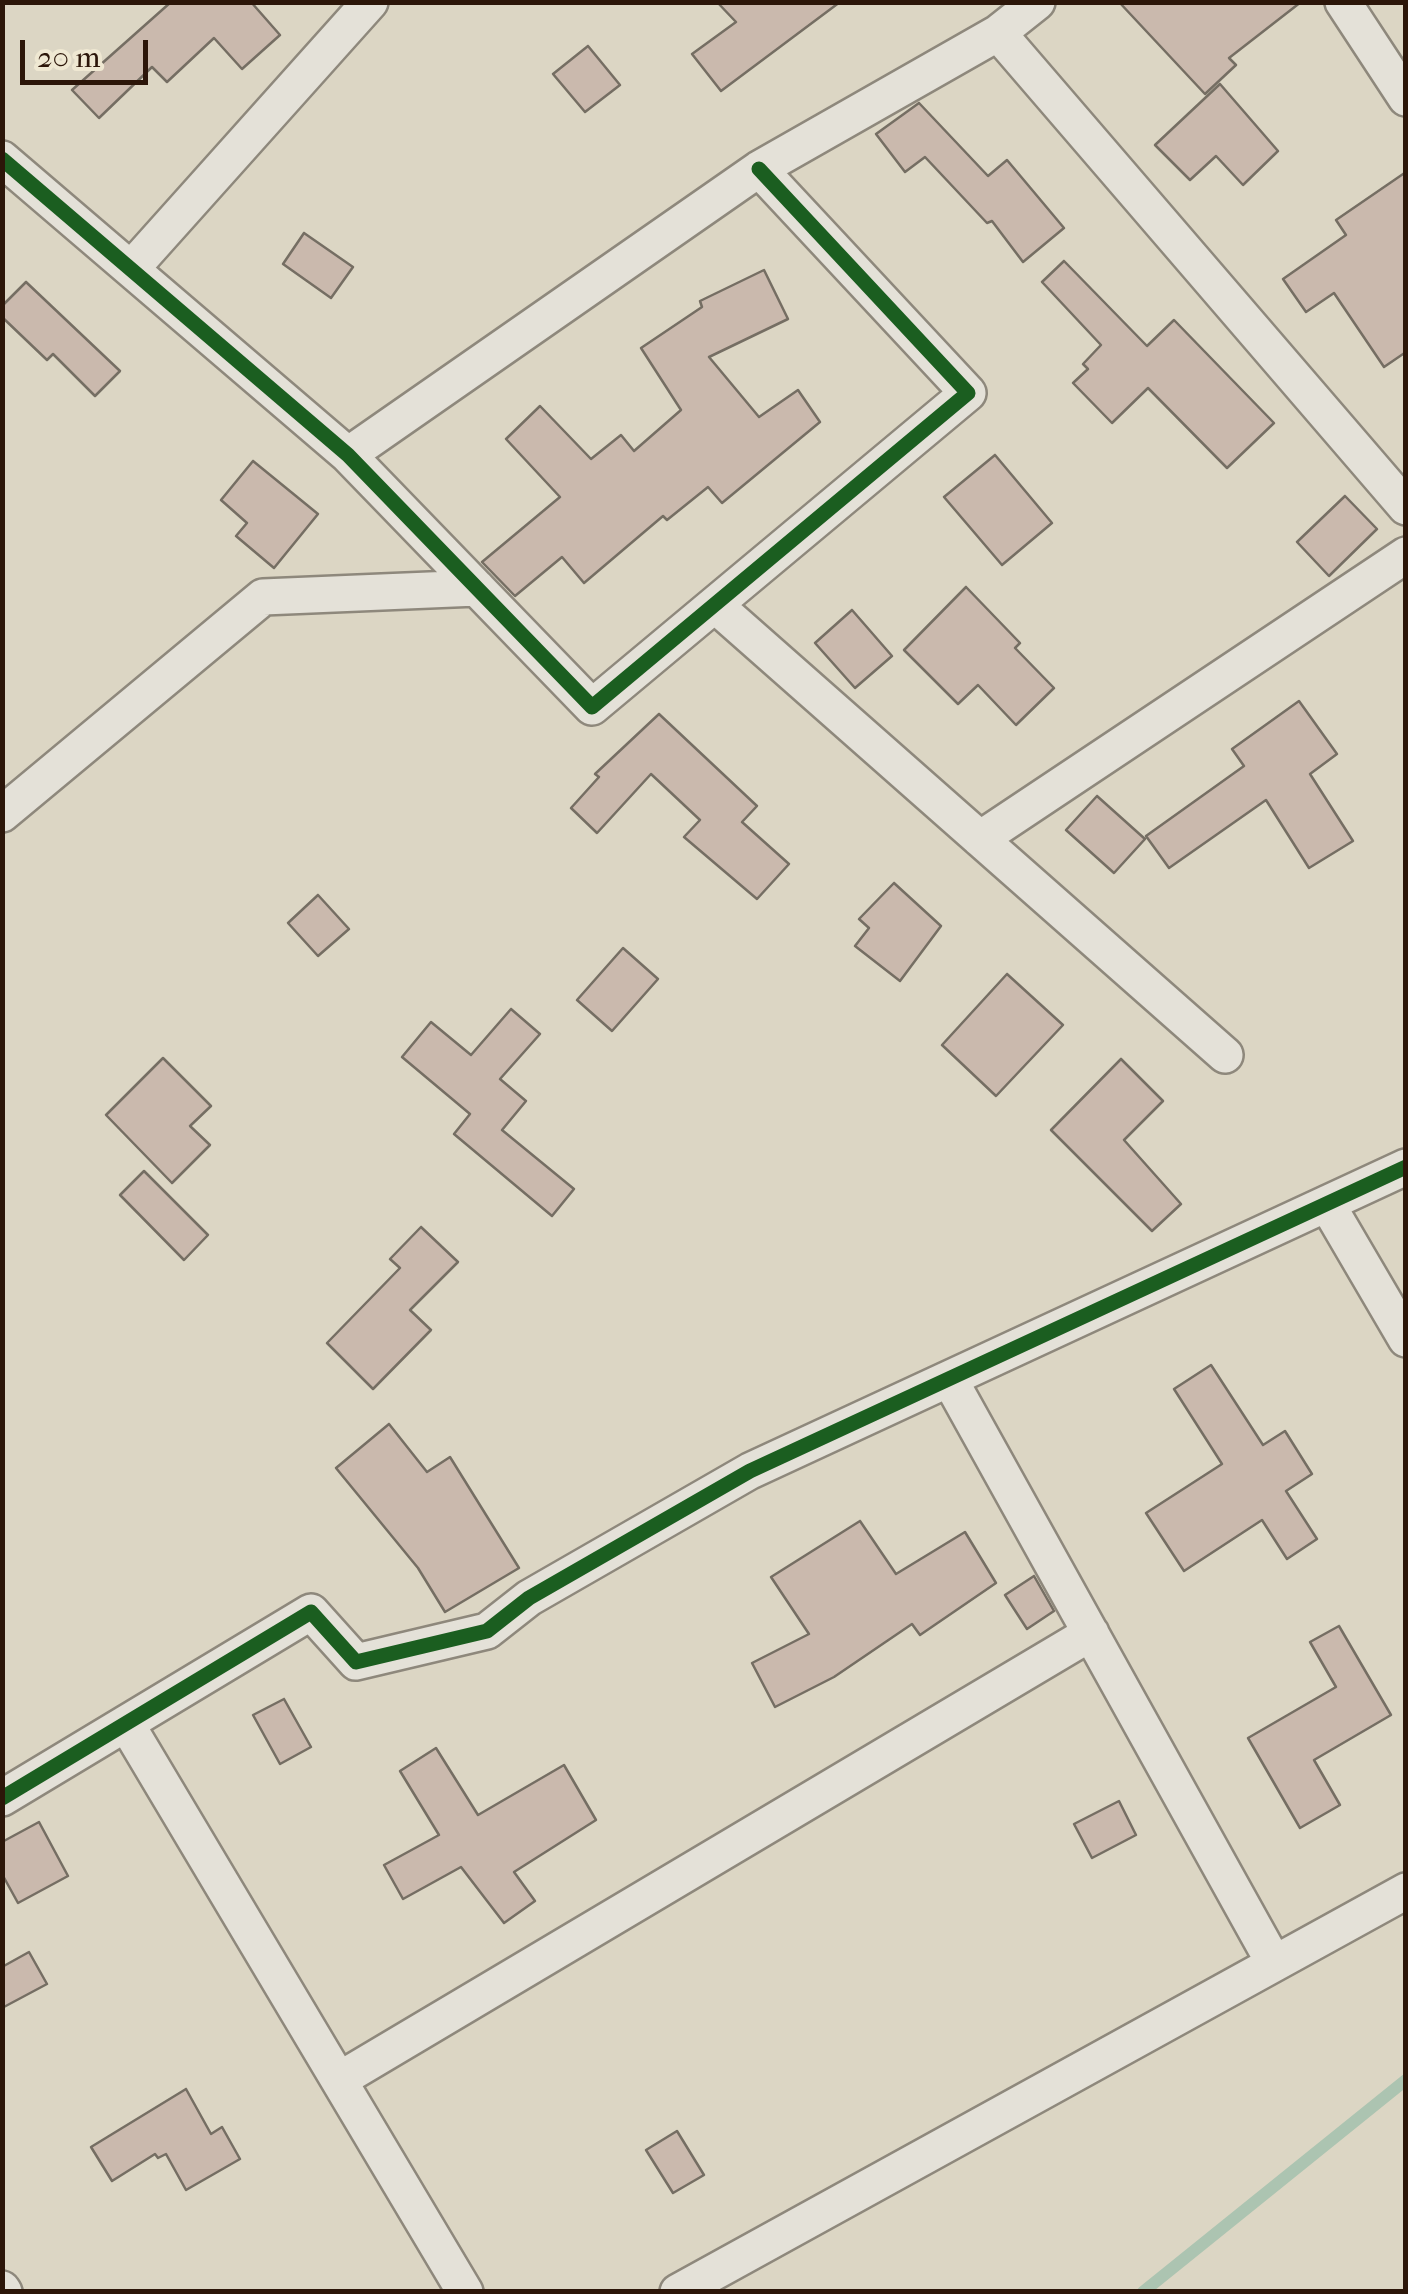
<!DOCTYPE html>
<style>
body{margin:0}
#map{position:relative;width:1408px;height:2294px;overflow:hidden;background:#dcd6c4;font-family:"IM FELL French Canon",serif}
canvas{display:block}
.frame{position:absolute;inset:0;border:5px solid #2c1609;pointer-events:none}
.scale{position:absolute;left:20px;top:40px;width:128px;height:45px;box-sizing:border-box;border:5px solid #2c1609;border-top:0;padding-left:12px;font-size:30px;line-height:35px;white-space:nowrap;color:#2c1609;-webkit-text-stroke:8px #efe8d2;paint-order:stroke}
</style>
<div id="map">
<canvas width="1408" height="2294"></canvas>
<div class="frame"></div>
<div class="scale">20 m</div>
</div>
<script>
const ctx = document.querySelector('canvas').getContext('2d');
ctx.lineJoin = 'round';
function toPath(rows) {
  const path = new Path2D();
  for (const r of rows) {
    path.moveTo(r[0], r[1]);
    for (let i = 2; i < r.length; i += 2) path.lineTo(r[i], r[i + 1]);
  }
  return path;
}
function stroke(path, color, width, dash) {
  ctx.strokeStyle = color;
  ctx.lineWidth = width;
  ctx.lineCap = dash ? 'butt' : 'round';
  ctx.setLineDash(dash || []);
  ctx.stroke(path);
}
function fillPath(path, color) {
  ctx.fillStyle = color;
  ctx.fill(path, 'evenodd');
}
const stream = toPath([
 [1143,2292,1406,2080]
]);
const building = toPath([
 [171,2,251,2,280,35,242,69,214,38,167,82,152,67,99,118,72,90,171,2],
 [717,2,840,2,721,91,692,54,736,22,717,2],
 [1119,2,1301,2,1229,58,1236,65,1205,94,1119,2],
 [588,46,620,85,585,112,553,74,588,46],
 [1220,84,1278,151,1243,185,1216,156,1190,180,1155,145,1220,84],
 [919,103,988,176,1007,160,1064,228,1023,262,992,221,987,223,925,157,905,172,876,134,919,103],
 [1406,172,1406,352,1384,367,1334,293,1306,312,1283,279,1346,235,1336,220,1406,172],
 [304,233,353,267,331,298,283,264,304,233],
 [1064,261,1147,346,1174,320,1274,423,1227,468,1148,388,1112,423,1073,383,1088,369,1083,364,1101,345,1042,282,1064,261],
 [764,270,788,319,709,357,759,417,798,390,820,422,722,503,708,487,667,520,663,516,584,583,562,557,515,596,482,562,560,497,506,439,540,406,591,459,621,435,634,451,681,410,641,348,702,307,700,301,764,270],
 [26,282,120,371,95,396,53,354,47,360,2,317,2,306,26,282],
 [995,455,1052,523,1002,565,944,497,995,455],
 [253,461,318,514,274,568,236,536,247,523,221,500,253,461],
 [1345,496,1377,529,1329,576,1297,542,1345,496],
 [966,587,1020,643,1015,648,1054,688,1016,725,978,685,958,704,904,650,966,587],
 [852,610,892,656,855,688,815,643,852,610],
 [1299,701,1337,754,1310,774,1353,841,1309,868,1266,800,1169,868,1146,836,1244,766,1232,749,1299,701],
 [659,714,757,806,742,822,789,864,757,899,684,837,700,820,651,774,597,833,571,808,599,777,595,774,659,714],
 [1097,796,1145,839,1114,873,1066,830,1097,796],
 [894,883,941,926,900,981,855,946,869,928,859,919,894,883],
 [318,895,349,929,318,956,288,923,318,895],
 [623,948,658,979,612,1031,577,1000,623,948],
 [1007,974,1063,1025,996,1096,942,1045,1007,974],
 [511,1009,540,1034,500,1079,526,1101,502,1130,574,1189,552,1216,454,1134,470,1114,402,1057,431,1022,471,1055,511,1009],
 [163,1058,211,1106,190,1126,210,1145,172,1183,106,1115,163,1058],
 [1121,1059,1163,1101,1124,1140,1181,1204,1152,1231,1051,1130,1121,1059],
 [144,1171,208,1235,184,1260,120,1195,144,1171],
 [421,1227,458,1262,410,1310,431,1330,373,1389,327,1343,400,1268,390,1259,421,1227],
 [1211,1365,1263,1445,1285,1431,1312,1474,1286,1491,1317,1539,1287,1559,1262,1520,1184,1571,1146,1513,1222,1464,1174,1389,1211,1365],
 [389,1424,427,1472,450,1457,519,1568,445,1612,418,1568,336,1468,389,1424],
 [860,1521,896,1574,965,1532,996,1583,920,1635,912,1624,834,1677,775,1707,752,1663,809,1634,771,1577,860,1521],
 [1034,1576,1054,1611,1027,1629,1005,1595,1034,1576],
 [1339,1626,1391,1715,1314,1760,1340,1805,1300,1828,1248,1738,1336,1687,1310,1642,1339,1626],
 [284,1699,311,1747,280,1764,253,1715,284,1699],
 [436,1748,478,1815,564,1765,596,1820,514,1872,535,1901,504,1923,461,1867,403,1899,384,1865,439,1835,400,1771,436,1748],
 [1119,1801,1136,1835,1092,1858,1074,1824,1119,1801],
 [39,1822,68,1876,18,1903,2,1874,2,1842,39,1822],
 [29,1952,47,1984,2,2008,2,1967,29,1952],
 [186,2089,211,2134,222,2127,240,2159,186,2190,166,2154,158,2158,155,2154,112,2181,91,2147,186,2089],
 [677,2131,704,2175,673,2193,646,2150,677,2131]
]);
const minor = toPath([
 [1343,2,1406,98],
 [998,33,1406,507],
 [2,159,348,455,592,707,968,393,759,169],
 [131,269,370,2],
 [348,455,759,169,998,33,1037,2],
 [715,605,1225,1055],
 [2,814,263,597,477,588],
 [980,839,1406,555],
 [1327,1204,1406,1339],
 [951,1382,1274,1963],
 [127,1725,465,2292],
 [2,1798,311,1612,356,1662,487,1631,529,1598,750,1471,1406,1167],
 [339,2080,1091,1633],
 [2,2289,4,2292],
 [678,2292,1406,1891]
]);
const cycleway = toPath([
 [2,159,348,455,592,707,968,393,759,169],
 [2,1798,311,1612,356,1662,487,1631,529,1598,750,1471,1406,1167]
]);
stroke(stream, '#acc4b1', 12);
fillPath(building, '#cab9ad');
stroke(building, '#756e63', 2.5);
stroke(minor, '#8e887c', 40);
stroke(minor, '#e4e1d8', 35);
stroke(cycleway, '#1b5e20', 15);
</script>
